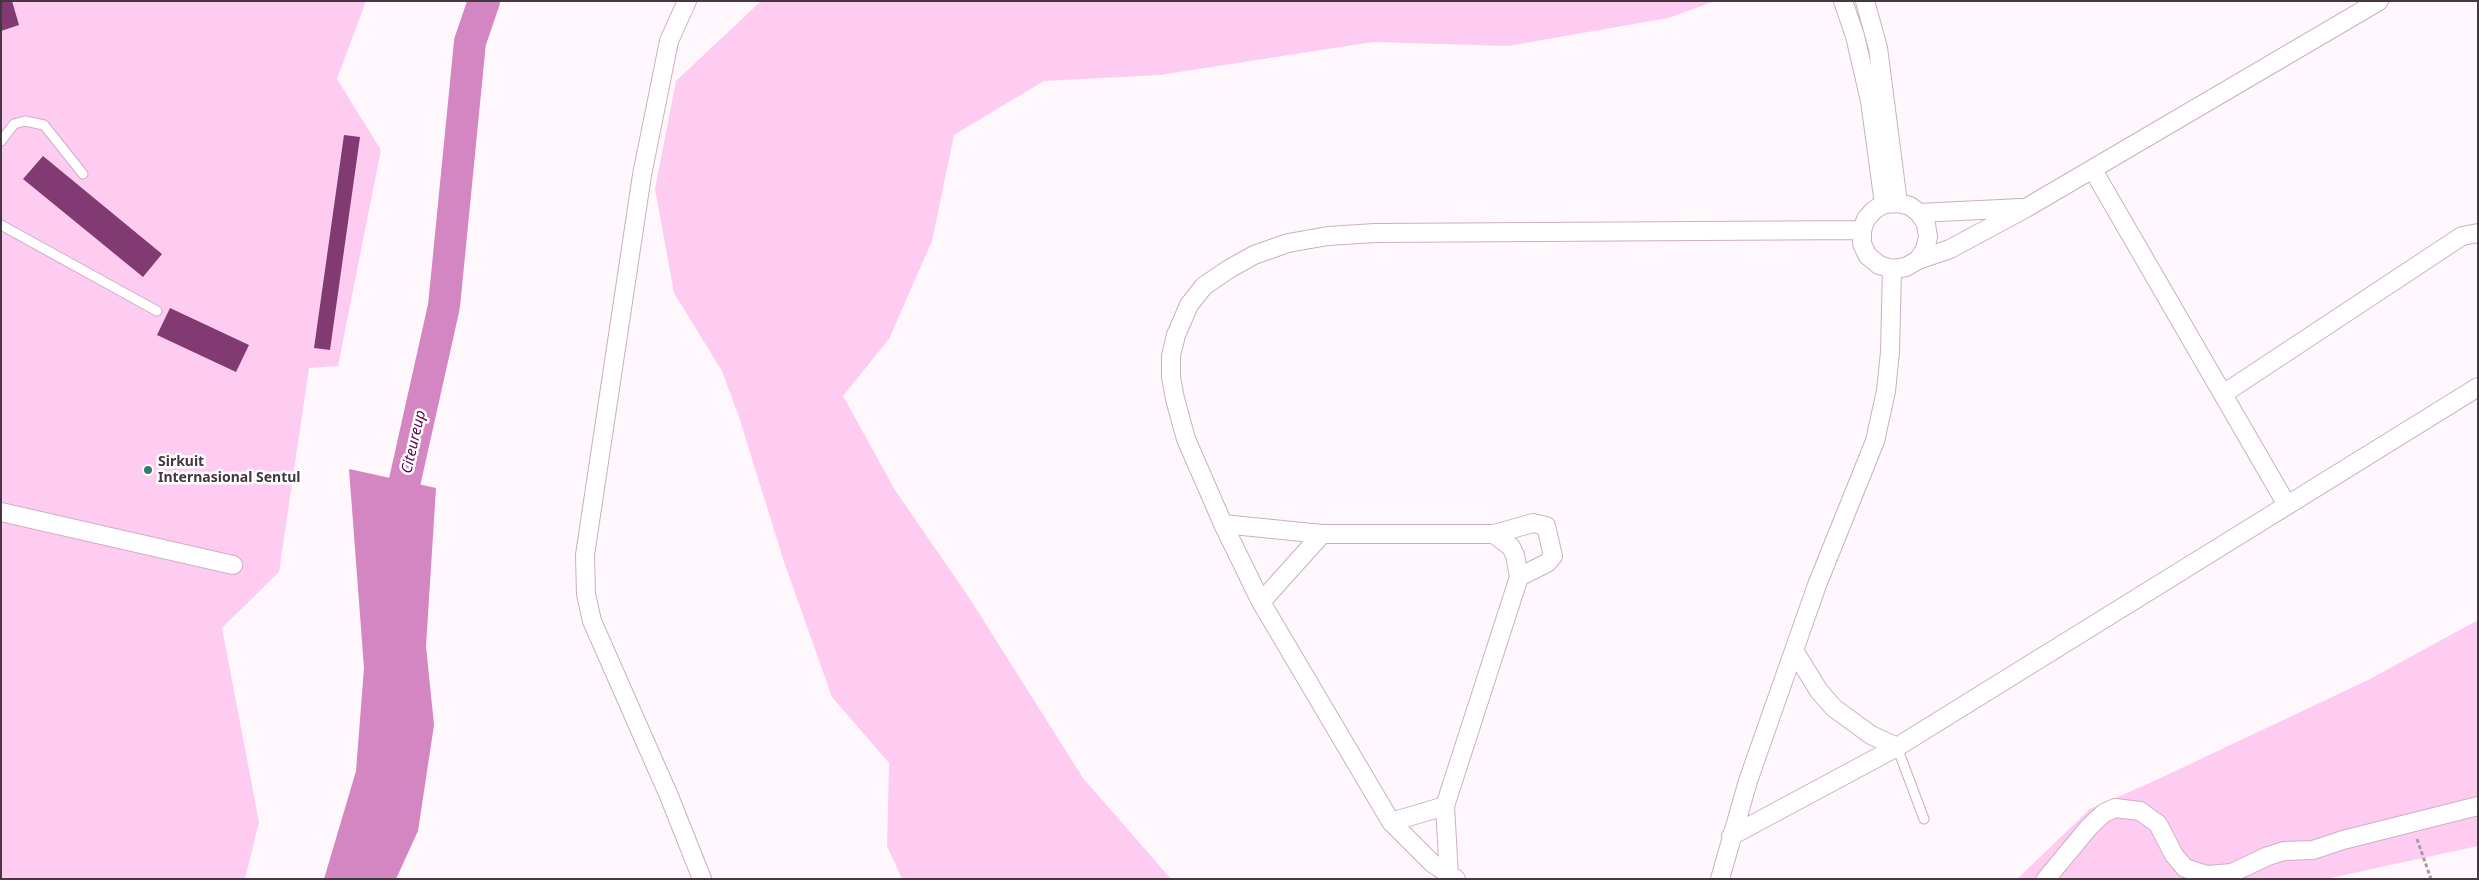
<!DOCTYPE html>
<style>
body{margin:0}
#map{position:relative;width:2479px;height:880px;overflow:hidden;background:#fef7fc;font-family:"Noto Sans",sans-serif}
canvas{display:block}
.frame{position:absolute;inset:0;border:2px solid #453741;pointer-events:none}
</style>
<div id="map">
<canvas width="2479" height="880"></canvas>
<div class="frame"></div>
</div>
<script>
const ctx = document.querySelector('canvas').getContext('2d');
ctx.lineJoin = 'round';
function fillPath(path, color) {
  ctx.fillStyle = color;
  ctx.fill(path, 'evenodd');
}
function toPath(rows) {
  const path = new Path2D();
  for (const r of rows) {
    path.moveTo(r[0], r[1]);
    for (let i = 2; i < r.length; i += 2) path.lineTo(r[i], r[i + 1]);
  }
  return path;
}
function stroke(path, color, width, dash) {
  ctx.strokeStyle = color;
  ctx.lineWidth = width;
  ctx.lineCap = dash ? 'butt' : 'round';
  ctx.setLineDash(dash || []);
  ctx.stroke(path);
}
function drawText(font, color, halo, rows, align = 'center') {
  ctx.font = font + ' "Noto Sans",sans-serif';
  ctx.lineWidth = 5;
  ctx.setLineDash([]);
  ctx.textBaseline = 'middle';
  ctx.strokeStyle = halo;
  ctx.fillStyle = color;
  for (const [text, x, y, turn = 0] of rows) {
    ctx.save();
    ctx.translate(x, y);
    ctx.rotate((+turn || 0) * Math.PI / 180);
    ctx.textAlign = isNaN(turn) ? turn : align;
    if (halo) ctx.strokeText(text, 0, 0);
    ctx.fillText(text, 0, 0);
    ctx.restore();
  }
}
const green = toPath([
 [1,1,366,1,337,79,381,150,338,366,309,368,279,572,222,628,259,822,245,879,1,879],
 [761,1,1715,1,1668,18,1508,46,1373,42,1160,75,1044,81,954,135,932,241,889,339,843,396,895,490,970,599,1083,778,1171,879,902,879,887,846,889,763,832,697,784,562,739,417,722,371,674,293,655,189,676,81],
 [2478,620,2478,846,2326,879,2017,879,2090,809,2152,782,2368,680]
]);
const water = toPath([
 [349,469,436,488,426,646,434,725,418,831,396,879,324,879,356,771,364,668]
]);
const river = toPath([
 [395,525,444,306,470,42,484,1]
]);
const building = toPath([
 [1,1,12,1,19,25,1,31],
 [344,135,360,137,330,350,314,348],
 [43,156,162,254,143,277,23,179],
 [170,308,249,345,236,372,157,335]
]);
const path = toPath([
 [2417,839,2431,879]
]);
const service = toPath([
 [1,141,14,124,25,121,44,125,83,174],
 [1,225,157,311],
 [1897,747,1924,819]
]);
const minor = toPath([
 [687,1,669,41,642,175,585,555,586,594,592,621,669,796,702,879],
 [1843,1,1855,36,1870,101,1884,204],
 [1865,1,1878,48,1898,203],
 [2093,170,2287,505],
 [1919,213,2021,208],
 [1918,260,1925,249,1928,237,1926,224,1919,213,1910,206,1898,203,1884,204,1874,210,1866,219,1862,230,1862,244,1868,256,1879,265,1892,269,1906,267,1918,260,1950,249,2026,208,2379,1],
 [2223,394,2462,236,2478,233],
 [1,512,233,565],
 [1223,524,1322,534,1494,534,1511,547,1515,555,1519,577,1445,806,1449,875],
 [1494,534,1533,523,1546,526,1553,556,1547,563,1519,577],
 [1261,602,1322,534],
 [1795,652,1819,691,1834,708,1871,735,1897,747],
 [1391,822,1445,806],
 [1731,836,1897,747,2478,387],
 [1456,879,1432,863,1391,822,1261,602,1223,524,1186,439,1175,399,1171,377,1171,356,1176,335,1189,305,1204,286,1229,269,1254,255,1288,243,1328,236,1375,233,1862,230],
 [1720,879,1748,781,1817,585,1875,441,1886,391,1890,352,1892,269],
 [2046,879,2090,826,2104,813,2115,808,2140,811,2158,824,2174,855,2185,868,2207,875,2232,873,2268,856,2284,851,2313,850,2343,840,2478,806]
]);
const markers = [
 [148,470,5,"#347b74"]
];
const poiNames = [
 ["Sirkuit",158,462],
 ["Internasional Sentul",158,478]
];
const waterNames = [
 ["Citeureup",414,442,-77]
];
fillPath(green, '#ffccf1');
fillPath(water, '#d386c1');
stroke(river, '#d386c1', 32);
fillPath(building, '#813b72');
stroke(service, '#ceaec5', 11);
stroke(minor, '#ceaec5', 20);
stroke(path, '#a69ca3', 3, [4, 2.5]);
stroke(service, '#fff', 9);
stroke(minor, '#fff', 18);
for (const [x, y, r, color] of markers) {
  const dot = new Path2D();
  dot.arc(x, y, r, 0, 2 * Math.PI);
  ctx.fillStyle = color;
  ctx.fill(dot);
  stroke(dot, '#fff', 2);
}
drawText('bold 14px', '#453741', '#fff', poiNames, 'left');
drawText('italic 15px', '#600052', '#fff', waterNames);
</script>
